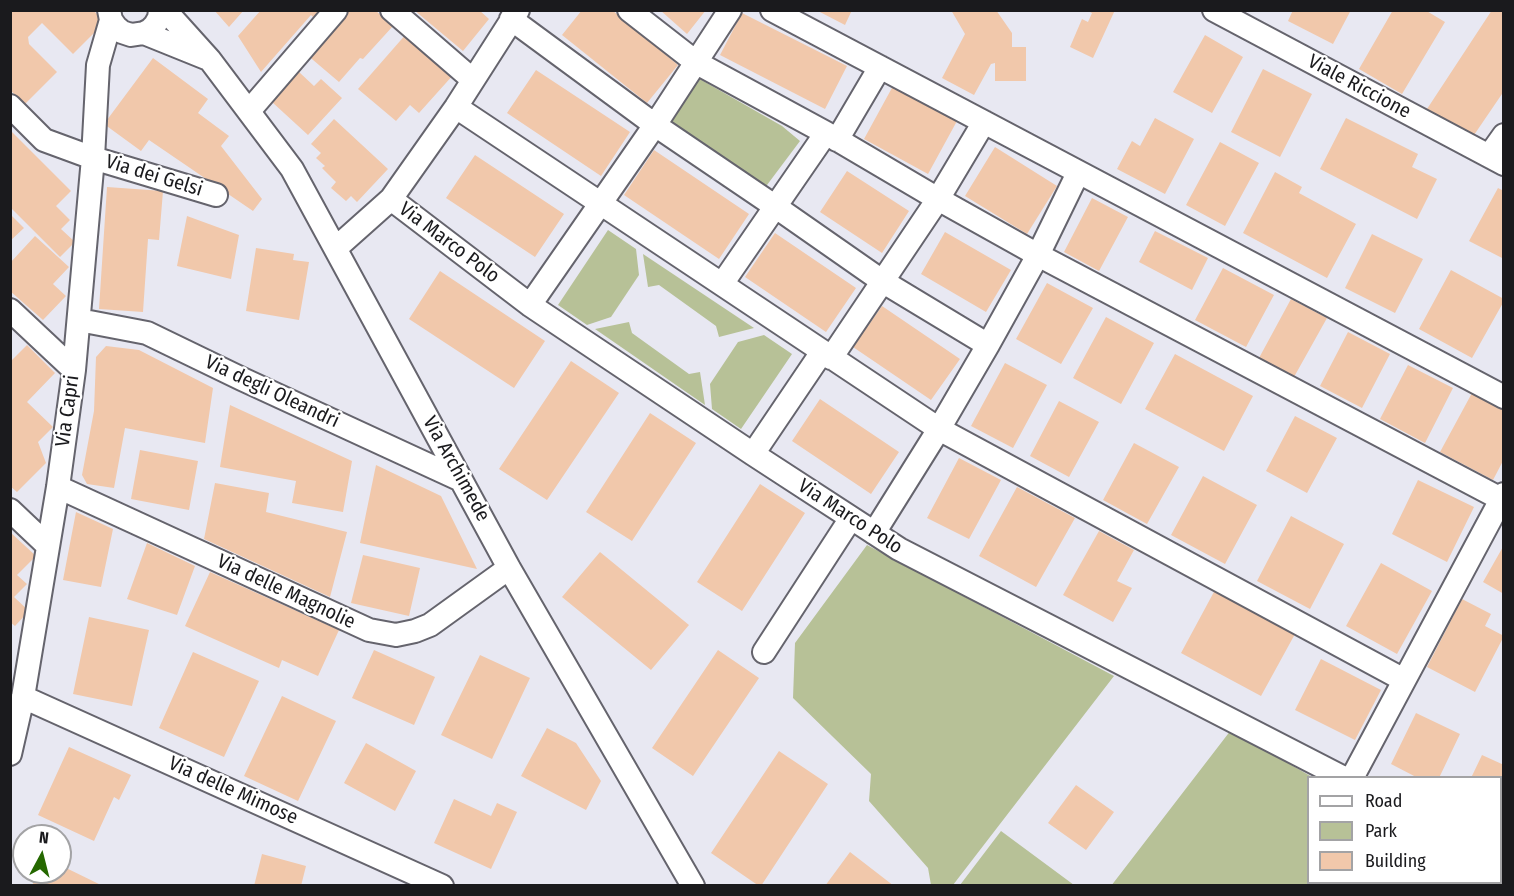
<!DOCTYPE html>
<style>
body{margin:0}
#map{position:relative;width:1514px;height:896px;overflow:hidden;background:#e8e8f2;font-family:"Fira Sans Condensed",sans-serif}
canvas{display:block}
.frame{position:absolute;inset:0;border:12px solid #1a1a1d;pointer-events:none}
.legend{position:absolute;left:1307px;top:776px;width:195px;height:108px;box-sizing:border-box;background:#fff;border:2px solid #a3a3a5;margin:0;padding:8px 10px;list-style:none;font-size:18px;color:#1a1a1d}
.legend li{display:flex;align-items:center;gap:12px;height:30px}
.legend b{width:30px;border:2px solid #a3a3a5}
.north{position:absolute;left:12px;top:824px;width:60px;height:60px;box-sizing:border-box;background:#fff;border:2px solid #a3a3a5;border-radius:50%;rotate:7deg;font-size:16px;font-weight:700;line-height:24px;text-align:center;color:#1a1a1d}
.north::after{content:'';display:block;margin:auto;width:21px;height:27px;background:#256800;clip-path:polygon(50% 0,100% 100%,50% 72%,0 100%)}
</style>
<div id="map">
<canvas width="1514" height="896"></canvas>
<div class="frame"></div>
<ul class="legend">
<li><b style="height:8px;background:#fff"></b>Road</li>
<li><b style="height:16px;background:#b7c197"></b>Park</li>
<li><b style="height:16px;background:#f1c8ab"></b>Building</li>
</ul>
<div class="north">N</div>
</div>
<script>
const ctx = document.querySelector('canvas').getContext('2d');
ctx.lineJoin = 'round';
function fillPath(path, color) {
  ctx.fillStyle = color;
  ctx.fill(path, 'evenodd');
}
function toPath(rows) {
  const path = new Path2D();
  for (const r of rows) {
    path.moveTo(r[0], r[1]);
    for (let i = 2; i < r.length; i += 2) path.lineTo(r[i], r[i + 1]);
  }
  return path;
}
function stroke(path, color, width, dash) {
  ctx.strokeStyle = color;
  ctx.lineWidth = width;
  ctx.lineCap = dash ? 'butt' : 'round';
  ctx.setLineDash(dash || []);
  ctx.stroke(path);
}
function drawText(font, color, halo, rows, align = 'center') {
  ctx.font = font + ' "Fira Sans Condensed",sans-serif';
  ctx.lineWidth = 4.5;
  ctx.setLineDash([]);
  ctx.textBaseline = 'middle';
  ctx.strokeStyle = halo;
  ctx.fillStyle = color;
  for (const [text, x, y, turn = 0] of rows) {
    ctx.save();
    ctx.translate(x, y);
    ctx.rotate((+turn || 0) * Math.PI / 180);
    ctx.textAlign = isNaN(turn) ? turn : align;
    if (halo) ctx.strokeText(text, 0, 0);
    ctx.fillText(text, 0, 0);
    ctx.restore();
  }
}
const green = toPath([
 [698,78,782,126,800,141,764,189,666,127],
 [608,230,636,249,639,275,611,317,587,325,558,305],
 [643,254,754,328,719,337,716,326,659,285,648,287],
 [629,322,632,333,689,374,700,372,705,405,595,329],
 [764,335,792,354,741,429,712,409,710,384,738,342],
 [867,545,1114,676,953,885,931,885,928,868,869,801,871,774,793,698,795,643],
 [1231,730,1312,777,1308,778,1308,882,1454,883,1453,886,1111,886],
 [1001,831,1074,885,960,885]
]);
const building = toPath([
 [10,10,93,10,105,22,73,54,42,23,28,37,29,44,57,72,25,104,10,90],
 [214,10,244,10,229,27],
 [261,10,320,10,314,18,311,15,261,72,238,36],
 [343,10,375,10,393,26,363,59,360,58,339,82,306,54],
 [414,10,479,10,489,19,463,51],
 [582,10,612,10,678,65,647,103,562,35],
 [660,10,706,10,687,34],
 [816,10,852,10,845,25],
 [951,10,996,10,1012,33,1012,47,1026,47,1026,81,995,81,995,63,991,64,974,95,942,78,965,34],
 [1086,10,1115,10,1093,58,1070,47,1082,19,1088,22,1092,13],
 [1293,10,1351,10,1333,44,1288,21],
 [1393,10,1425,10,1445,22,1402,94,1359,69],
 [1492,10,1504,10,1504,91,1472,138,1427,109],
 [742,13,847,66,825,109,720,55],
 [407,33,454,74,419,113,410,105,396,121,358,89],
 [1205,35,1243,57,1212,113,1173,92],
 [153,58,208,99,198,113,229,136,221,146,262,199,253,211,149,140,141,151,104,124],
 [1263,69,1312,94,1280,157,1231,132],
 [536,70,630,132,601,176,507,113],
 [299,72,314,86,321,79,342,98,308,135,272,102],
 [893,86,957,121,928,174,864,139],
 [1155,118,1194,139,1165,194,1117,169,1132,141,1140,146],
 [1346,118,1418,154,1412,167,1437,179,1417,219,1320,169],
 [334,119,388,169,357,202,351,196,346,201,331,188,336,182,322,168,325,166,316,158,321,153,311,144],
 [10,130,71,191,56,206,70,220,61,229,75,242,60,257,10,207],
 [1220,142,1259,163,1225,226,1186,205],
 [995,147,1057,186,1027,234,965,196],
 [654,150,749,214,719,259,624,195],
 [475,155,564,214,535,257,446,198],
 [847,171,909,211,882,253,820,212],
 [1275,172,1302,187,1299,193,1356,224,1327,278,1243,233],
 [107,187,163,191,159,240,148,239,143,312,99,309],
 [1498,188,1504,191,1504,259,1469,241],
 [1092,198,1128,217,1099,271,1064,252],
 [10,214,24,228,10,241],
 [187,216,239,235,231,279,177,266],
 [1155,231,1208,258,1192,290,1139,262],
 [945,232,1011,270,986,312,921,274],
 [775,233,856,288,826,332,745,277],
 [1372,234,1423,259,1395,313,1345,288],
 [35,236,69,267,53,284,66,296,43,320,10,291,10,263],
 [256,248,294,254,293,260,309,262,299,320,246,311],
 [1223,268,1274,295,1246,347,1195,320],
 [1451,270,1504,299,1504,301,1472,358,1419,329],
 [440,271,545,341,514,388,409,319],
 [1047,283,1093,308,1061,364,1016,339],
 [1291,299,1327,318,1294,377,1259,358],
 [882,306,960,359,931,400,853,347],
 [1106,317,1154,343,1121,404,1073,378],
 [1348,332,1390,354,1362,408,1320,386],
 [27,345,55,373,27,402,53,427,38,442,46,463,17,492,10,486,10,362],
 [106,346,139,350,213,388,205,443,125,428,114,488,87,484,82,475,94,411,96,357],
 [1175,354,1253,396,1224,451,1145,409],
 [571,361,619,393,547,500,499,469],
 [1005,363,1047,385,1013,448,971,426],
 [1408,365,1453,388,1425,443,1380,419],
 [1472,393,1504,410,1504,459,1493,480,1440,452],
 [820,399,899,452,871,494,792,441],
 [1059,401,1099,422,1069,477,1030,456],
 [230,405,352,461,343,512,292,503,296,481,220,467],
 [650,413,696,443,632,541,586,512],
 [1295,416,1337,438,1307,493,1266,471],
 [1134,443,1179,467,1147,524,1103,500],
 [140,450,198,461,189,510,131,499],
 [959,458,1001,480,969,539,927,518],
 [376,465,441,496,477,569,360,543],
 [1203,476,1257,505,1225,564,1171,535],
 [1418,480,1474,507,1447,562,1392,534],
 [215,483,269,493,266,512,347,532,330,597,204,539],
 [760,484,805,513,742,611,697,582],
 [1017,487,1075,518,1036,587,979,556],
 [76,512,113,529,101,587,63,580],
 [1291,516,1344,544,1310,609,1257,581],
 [1099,531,1134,550,1117,581,1132,588,1113,622,1063,595],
 [10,532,36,556,17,575,27,584,14,597,29,611,15,626,10,622],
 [147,543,195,566,177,615,127,599],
 [1504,545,1504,594,1483,582],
 [600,552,689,625,651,670,562,597],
 [363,555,420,568,409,616,351,603],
 [1381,563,1432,591,1397,654,1346,626],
 [210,572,339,630,318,676,282,660,279,668,185,626],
 [1215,590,1295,634,1261,696,1181,653],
 [1462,599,1491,614,1485,626,1504,636,1475,692,1427,667],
 [89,617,149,630,132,706,73,694],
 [374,650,435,677,414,725,352,698],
 [718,650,759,678,693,776,652,748],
 [193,652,259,681,224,757,159,728],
 [480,655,530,678,492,759,441,735],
 [1321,659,1381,690,1355,740,1295,710],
 [282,696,336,721,298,801,244,776],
 [1416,713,1460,734,1439,778,1418,778,1391,764],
 [547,728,576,743,601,781,586,810,521,776],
 [366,743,416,771,395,811,344,783],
 [69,747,131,775,119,800,114,797,94,841,38,815],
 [779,751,828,784,761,886,759,886,711,853],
 [1482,755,1504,765,1504,828,1500,827,1500,778,1471,778],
 [1076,785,1114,812,1086,850,1048,823],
 [454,799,491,816,497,803,517,812,491,869,434,843],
 [850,852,894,886,825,886],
 [262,854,306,866,301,886,254,886],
 [60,865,103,886,32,886,38,872,60,872],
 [1461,882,1481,882,1487,886,1460,886]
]);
const street = toPath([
 [109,10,111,20,116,27,122,32,131,35,144,33,150,30,155,25,159,18,160,10],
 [165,10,210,60,292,169,509,568,693,886],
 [392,10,473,80],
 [629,10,697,63,826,133,938,199,1038,255,1501,499],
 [772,10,1504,397],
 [1214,10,1504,164],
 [511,19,655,125,776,207,882,281,988,345],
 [144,33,206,58],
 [10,106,44,140,93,158,216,195],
 [456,107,939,429,1404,680],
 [249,111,336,10],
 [837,140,880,67],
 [1489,156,1504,135],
 [391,199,530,305,753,454,899,549,1344,778],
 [336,248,391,199,456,107,518,10],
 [722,284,826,133],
 [530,305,655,125,730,10],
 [10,310,74,370],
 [79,320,147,333,242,379,461,480],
 [831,358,938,199,984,122],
 [753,454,822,352],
 [58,487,369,630,396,635,415,631,430,625,509,568],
 [10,510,47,545],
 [874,533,939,429,988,345,1038,255,1078,173],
 [764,652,851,518],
 [23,697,442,886],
 [10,754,23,697,58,487,74,370,93,158,98,65,111,20],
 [1352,778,1504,494],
 [1500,858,1504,860]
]);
const streetNames = [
 ["Viale Riccione",1359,87,28],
 ["Via dei Gelsi",154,176,17],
 ["Via Marco Polo",449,243,37],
 ["Via degli Oleandri",272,392,25],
 ["Via Capri",68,411,-82],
 ["Via Archimede",456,469,61],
 ["Via Marco Polo",850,517,33],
 ["Via delle Magnolie",286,592,25],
 ["Via delle Mimose",233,791,24]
];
fillPath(green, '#b7c197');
fillPath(building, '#f1c8ab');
stroke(street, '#65646d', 26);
stroke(street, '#fff', 22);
drawText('20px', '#1a1a1d', '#fff', streetNames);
</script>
